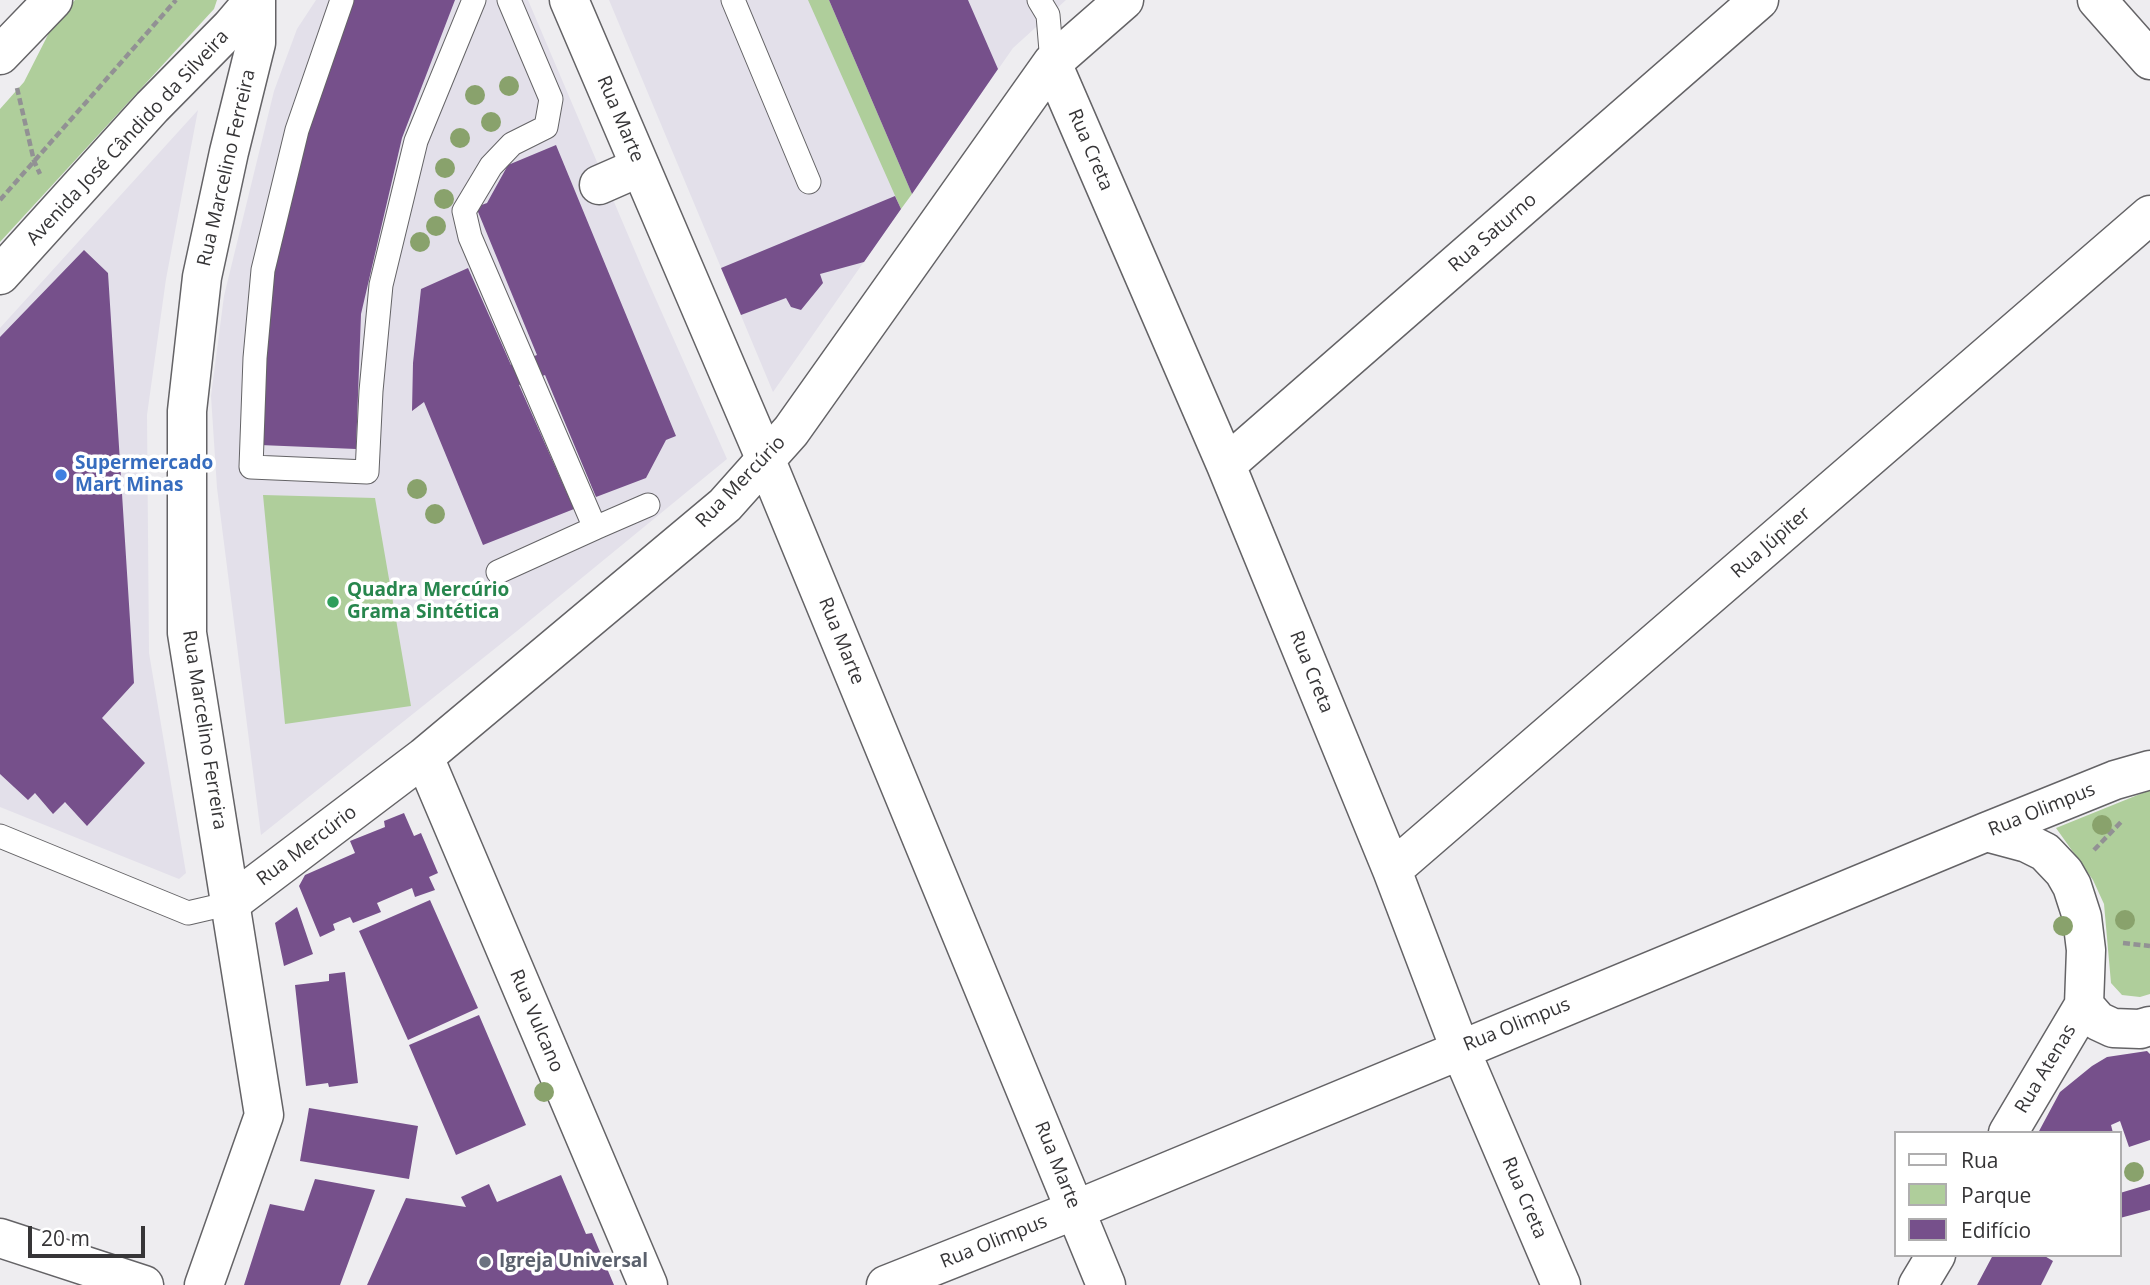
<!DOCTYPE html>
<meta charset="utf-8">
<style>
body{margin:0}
#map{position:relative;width:2150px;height:1285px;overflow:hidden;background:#eeedf0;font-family:"Open Sans",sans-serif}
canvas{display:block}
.legend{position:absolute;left:1894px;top:1131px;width:228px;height:126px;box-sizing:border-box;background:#fff;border:2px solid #afaeaf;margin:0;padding:9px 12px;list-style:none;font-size:21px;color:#363537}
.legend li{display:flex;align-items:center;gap:14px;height:35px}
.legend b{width:35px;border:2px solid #afaeaf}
.scale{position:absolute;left:28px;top:1226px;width:117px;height:32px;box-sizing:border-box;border:4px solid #363537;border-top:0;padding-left:9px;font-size:21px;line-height:24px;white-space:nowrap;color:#363537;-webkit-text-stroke:5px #fff;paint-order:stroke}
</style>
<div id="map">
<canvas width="2150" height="1285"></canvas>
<ul class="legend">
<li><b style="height:9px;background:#fff"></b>Rua</li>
<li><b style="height:19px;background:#afce9b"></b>Parque</li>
<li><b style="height:19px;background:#76508b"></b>Edifício</li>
</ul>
<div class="scale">20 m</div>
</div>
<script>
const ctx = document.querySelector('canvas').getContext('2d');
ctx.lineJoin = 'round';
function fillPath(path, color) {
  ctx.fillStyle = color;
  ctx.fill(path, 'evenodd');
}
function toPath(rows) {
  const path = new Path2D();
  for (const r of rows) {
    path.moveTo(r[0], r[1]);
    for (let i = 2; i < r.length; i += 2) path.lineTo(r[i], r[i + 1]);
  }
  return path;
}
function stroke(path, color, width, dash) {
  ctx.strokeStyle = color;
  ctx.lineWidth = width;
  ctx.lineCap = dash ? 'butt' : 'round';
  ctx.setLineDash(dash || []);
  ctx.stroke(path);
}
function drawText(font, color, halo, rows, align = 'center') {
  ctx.font = font + ' "Open Sans",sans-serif';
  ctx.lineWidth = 7;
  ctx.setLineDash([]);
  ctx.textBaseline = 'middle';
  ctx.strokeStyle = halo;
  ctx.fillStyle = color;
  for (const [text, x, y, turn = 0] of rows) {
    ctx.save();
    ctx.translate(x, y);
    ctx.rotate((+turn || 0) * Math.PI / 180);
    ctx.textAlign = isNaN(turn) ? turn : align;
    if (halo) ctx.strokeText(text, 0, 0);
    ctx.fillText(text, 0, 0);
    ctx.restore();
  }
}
const built = toPath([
 [316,0,528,0,646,277,727,459,517,631,261,835,217,488,211,396,224,296,274,91,297,29],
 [609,0,1066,0,1013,48,773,392],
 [198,110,166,279,147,415,149,653,186,873,179,879,0,807,0,328]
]);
const green = toPath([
 [75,0,217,0,214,9,0,242,0,109,24,82,55,21],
 [808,0,829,0,912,194,901,209],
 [263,495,375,498,411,706,285,724],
 [2150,790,2150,994,2140,997,2122,995,2111,983,2104,904,2093,880,2056,828]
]);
const building = toPath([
 [351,0,455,0,402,138,361,314,356,449,260,445,270,280,308,118],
 [829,0,968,0,998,69,912,194],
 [556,145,676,436,666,440,646,478,596,497,545,375,519,385,574,509,483,545,424,402,412,411,413,363,421,289,468,268,511,365,537,355,476,207,487,203,508,165],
 [895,196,901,209,864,262,820,274,823,283,801,310,791,307,786,298,741,315,721,268],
 [84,250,108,273,134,683,102,718,145,763,87,826,65,802,53,814,35,793,28,800,0,774,0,337],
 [404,813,414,836,421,833,438,873,429,877,435,890,415,897,412,888,377,903,381,912,353,923,350,917,333,924,335,930,320,937,299,886,305,875,355,853,350,841,385,827,384,821],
 [430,900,478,1008,408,1040,359,931],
 [297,907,313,954,284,966,275,923],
 [345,972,358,1083,329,1087,328,1083,306,1086,295,985,329,981,329,974],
 [479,1015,526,1125,456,1155,409,1045],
 [2147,1051,2150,1054,2150,1140,2129,1147,2120,1121,2111,1125,2113,1133,2038,1133,2060,1092,2092,1066,2107,1057],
 [309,1108,418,1126,409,1179,300,1161],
 [561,1175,586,1234,592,1233,614,1285,367,1285,406,1198,466,1207,461,1197,489,1184,497,1202],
 [315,1179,375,1190,340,1285,244,1285,270,1204,304,1211],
 [2150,1184,2150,1210,2120,1218,2120,1193],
 [1993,1255,2043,1255,2053,1261,2041,1285,1977,1285]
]);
const path = toPath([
 [17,88,34,161,40,174],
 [0,200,176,0],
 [2094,850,2122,821],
 [2123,943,2150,946]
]);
const service = toPath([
 [342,0,297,130,263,270,255,358,251,467,367,472,371,391,381,285,416,141,474,0],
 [733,0,809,182],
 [1039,0,1048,15,1052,63],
 [595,528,648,505],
 [498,572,595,528,470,237,464,211,491,166,512,144,546,127,551,99,509,0],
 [0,836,188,913,231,903]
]);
const minor = toPath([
 [2097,0,2150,60],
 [1052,63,1226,465,1392,870,1460,1049,1561,1285],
 [599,185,640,167],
 [765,458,1106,1285],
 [1226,465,1759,0],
 [424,757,648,1285],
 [1986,832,2027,843,2045,852,2064,872,2072,886,2082,917,2086,950,2084,1005,2098,1021,2113,1028,2140,1029,2150,1026],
 [1392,870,2150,215],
 [231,903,424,757,725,505,791,431,1052,63,1124,0],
 [2008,1133,2084,1005],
 [0,1238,144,1285],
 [886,1285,1075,1210,1986,832,2115,780,2150,770],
 [1918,1285,1936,1255]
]);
const tertiary = toPath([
 [569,0,765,458],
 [204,1285,264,1115,187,633,187,411,202,277,229,152,256,43,256,0]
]);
const secondary = toPath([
 [0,55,53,0],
 [0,275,152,107,231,27,254,0]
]);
const trees = [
 [509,86],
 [475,95],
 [491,122],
 [460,138],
 [445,168],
 [444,199],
 [436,226],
 [420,242],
 [417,489],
 [435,514],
 [2102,825],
 [2125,920],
 [2063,926],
 [544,1092],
 [2134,1172]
];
const markers = [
 [61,475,7,"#3f7fe0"],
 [333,602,7,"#2e9e5b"],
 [485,1262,7,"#6b7280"]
];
const streetNames = [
 ["Rua Marte",620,119,67],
 ["Avenida José Cândido da Silveira",128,138,-47],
 ["Rua Creta",1090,150,67],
 ["Rua Marcelino Ferreira",227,168,-77],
 ["Rua Saturno",1493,233,-41],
 ["Rua Mercúrio",741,482,-46],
 ["Rua Júpiter",1771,543,-41],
 ["Rua Marte",841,641,68],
 ["Rua Creta",1311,672,68],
 ["Rua Marcelino Ferreira",204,730,81],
 ["Rua Olimpus",2042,810,-22],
 ["Rua Mercúrio",307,846,-37],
 ["Rua Vulcano",536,1021,67],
 ["Rua Olimpus",1517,1025,-22],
 ["Rua Atenas",2046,1069,-59],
 ["Rua Marte",1057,1165,68],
 ["Rua Creta",1524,1198,67],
 ["Rua Olimpus",994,1242,-22]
];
const shopNames = [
 ["Supermercado",75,464],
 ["Mart Minas",75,486]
];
const leisureNames = [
 ["Quadra Mercúrio",347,591],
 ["Grama Sintética",347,613]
];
const worshipNames = [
 ["Igreja Universal",499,1262]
];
fillPath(built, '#e3e0ea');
fillPath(green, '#afce9b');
fillPath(building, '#76508b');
stroke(service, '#646366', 25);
stroke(minor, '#646366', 41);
stroke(tertiary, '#646366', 41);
stroke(secondary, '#646366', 41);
stroke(path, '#929194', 4.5, [7, 3.5]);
stroke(service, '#fff', 23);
stroke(minor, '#fff', 38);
stroke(tertiary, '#fff', 38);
stroke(secondary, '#fff', 38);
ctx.fillStyle = '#89a26c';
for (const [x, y] of trees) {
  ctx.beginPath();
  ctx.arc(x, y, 10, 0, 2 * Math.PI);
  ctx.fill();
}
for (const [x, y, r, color] of markers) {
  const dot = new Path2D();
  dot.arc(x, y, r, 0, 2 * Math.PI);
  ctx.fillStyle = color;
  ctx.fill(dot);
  stroke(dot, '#fff', 2.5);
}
drawText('19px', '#363537', '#fff', streetNames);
drawText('bold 19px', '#366cbe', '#fff', shopNames, 'left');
drawText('bold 19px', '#27864d', '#fff', leisureNames, 'left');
drawText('bold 19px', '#5b616d', '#fff', worshipNames, 'left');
</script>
